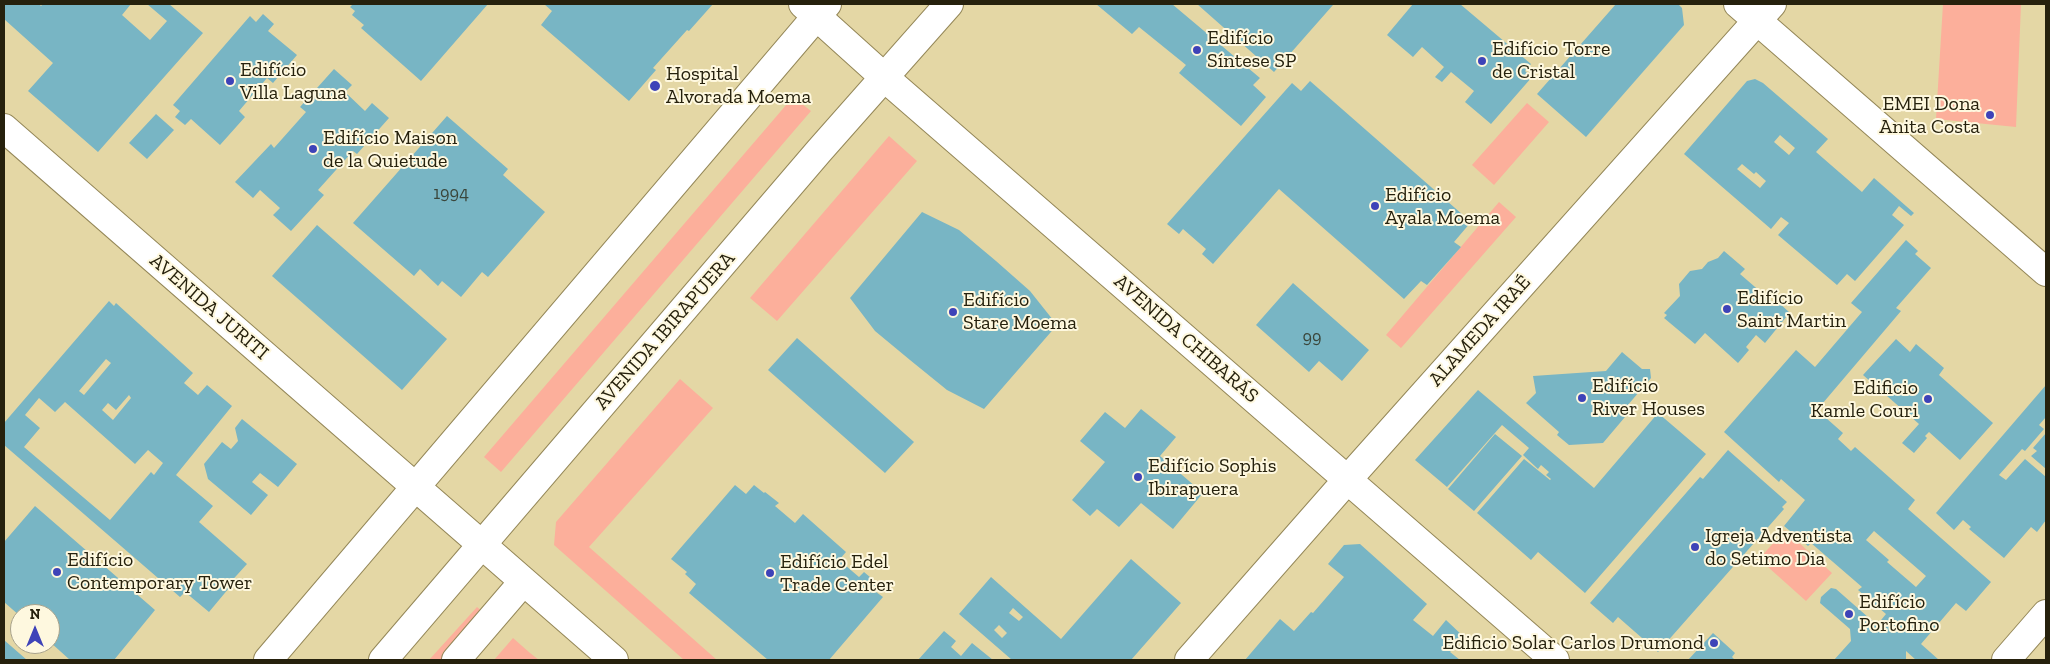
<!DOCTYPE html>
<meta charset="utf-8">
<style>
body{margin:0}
#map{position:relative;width:2050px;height:664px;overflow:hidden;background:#e4d7a5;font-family:"Zilla Slab",serif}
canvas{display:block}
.frame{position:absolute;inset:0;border:5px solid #26210d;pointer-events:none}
.north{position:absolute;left:10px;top:604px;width:50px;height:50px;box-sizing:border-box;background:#fef8df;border:1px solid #a8a28b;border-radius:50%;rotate:0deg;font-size:14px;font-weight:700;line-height:20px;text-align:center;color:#26210d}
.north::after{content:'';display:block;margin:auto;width:18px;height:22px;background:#3e43b8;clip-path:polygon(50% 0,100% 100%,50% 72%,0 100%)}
</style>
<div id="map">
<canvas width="2050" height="664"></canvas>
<div class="frame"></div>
<div class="north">N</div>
</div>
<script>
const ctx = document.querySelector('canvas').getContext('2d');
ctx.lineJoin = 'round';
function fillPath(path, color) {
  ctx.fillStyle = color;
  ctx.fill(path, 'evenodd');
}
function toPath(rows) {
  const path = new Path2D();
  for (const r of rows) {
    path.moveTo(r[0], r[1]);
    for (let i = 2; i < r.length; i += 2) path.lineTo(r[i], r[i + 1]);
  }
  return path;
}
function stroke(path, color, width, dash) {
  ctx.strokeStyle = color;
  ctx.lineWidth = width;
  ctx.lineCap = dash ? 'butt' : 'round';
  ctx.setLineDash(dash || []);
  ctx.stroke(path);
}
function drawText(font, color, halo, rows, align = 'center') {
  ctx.font = font + ' "Zilla Slab",serif';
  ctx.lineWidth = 4;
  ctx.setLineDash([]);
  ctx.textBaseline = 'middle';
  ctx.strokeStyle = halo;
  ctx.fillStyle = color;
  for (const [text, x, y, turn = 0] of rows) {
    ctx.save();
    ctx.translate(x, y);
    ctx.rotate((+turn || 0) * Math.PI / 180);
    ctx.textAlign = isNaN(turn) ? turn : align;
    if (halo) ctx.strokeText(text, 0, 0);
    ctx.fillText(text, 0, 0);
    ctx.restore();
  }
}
const green = toPath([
 [1943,4,2021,4,2016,127,1936,119],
 [793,97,811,111,501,472,484,457],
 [1527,103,1549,122,1494,185,1472,165],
 [889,136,917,161,777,321,750,298],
 [1499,202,1516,217,1401,348,1386,335],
 [680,379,713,408,589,547,717,660,684,660,554,545,556,522],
 [1785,530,1832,573,1806,601,1759,559],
 [477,607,483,612,441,660,429,660],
 [513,638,530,653,539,660,494,660]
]);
const building = toPath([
 [4,4,39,4,41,6,43,4,131,4,122,15,150,40,167,21,147,4,169,4,203,33,98,152,28,91,53,63,4,19],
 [353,4,488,4,421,81,361,28,364,25,352,15,355,11,350,7],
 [544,4,713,4,689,31,687,30,653,68,656,70,629,101,541,25,552,11],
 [1096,4,1172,4,1260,78,1253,85,1266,97,1241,126,1179,73,1186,65,1139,27,1132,34],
 [1197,4,1332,4,1333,5,1274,72],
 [1413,4,1460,4,1531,64,1525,71,1532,77,1491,124,1465,102,1474,91,1451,72,1442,82,1435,77,1444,67,1422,47,1413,57,1387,35],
 [1616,4,1678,4,1682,8,1684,25,1586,137,1537,94],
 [263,14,274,24,268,31,297,55,273,83,267,78,239,111,245,117,220,145,191,119,185,125,175,117,180,111,173,105,250,16,256,22],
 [334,69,352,85,345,92,365,111,372,103,389,118,357,154,353,151,318,190,324,195,291,231,273,215,280,208,260,190,253,198,235,182,271,144,274,148,306,112,300,107],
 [1755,79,1763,83,1828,139,1816,152,1862,192,1874,178,1914,213,1911,216,1899,206,1892,215,1904,225,1855,281,1847,274,1837,285,1778,235,1789,223,1781,217,1771,229,1684,154,1747,81],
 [1780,135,1795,148,1789,155,1774,142],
 [1742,164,1754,174,1756,172,1766,181,1760,188,1737,169],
 [1310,81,1471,222,1454,242,1461,247,1427,285,1421,281,1404,299,1279,189,1213,264,1202,254,1206,249,1183,229,1179,234,1167,224,1292,83,1301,91],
 [156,114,174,130,147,159,129,143],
 [447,116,508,169,503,175,545,212,488,277,482,272,461,297,442,281,438,286,420,269,414,276,353,223],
 [922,212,959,230,996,261,1030,291,1057,325,984,409,947,390,910,360,875,331,850,298],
 [317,225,447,339,402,390,272,276],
 [1906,240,1918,251,1915,254,1931,268,1896,308,1901,311,1817,410,1843,433,1838,439,1851,451,1855,447,1915,500,1908,509,1991,582,1966,611,1956,603,1921,644,1939,660,1916,660,1906,651,1906,660,1834,660,1851,641,1850,629,1820,603,1821,597,1831,588,1836,589,1877,625,1886,614,1858,590,1862,587,1811,543,1808,546,1784,526,1805,500,1781,479,1779,482,1724,432,1796,350,1815,367,1862,312,1851,303],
 [1874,531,1926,576,1916,587,1887,562,1889,560,1866,540],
 [1724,251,1745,269,1740,274,1777,306,1779,303,1789,312,1787,316,1765,343,1756,335,1746,347,1749,350,1738,363,1705,333,1695,344,1664,318,1667,315,1664,313,1680,296,1679,284,1690,271,1702,269,1708,262,1718,258],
 [1293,283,1369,350,1342,381,1319,361,1309,372,1256,325],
 [109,301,114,306,116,303,193,373,184,383,198,395,207,385,232,406,176,475,213,506,199,522,247,564,227,586,229,588,209,612,185,592,180,597,4,445,4,423],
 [106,359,111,363,84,395,79,391],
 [129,395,131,398,113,420,102,410,108,403,116,410],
 [39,398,55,412,65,402,135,464,148,450,163,463,154,475,151,472,110,520,24,447,40,428,25,415],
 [797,338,914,442,885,473,768,370],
 [1896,339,1910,352,1916,344,1944,368,1939,375,1993,423,1960,460,1929,432,1925,436,1927,438,1914,453,1902,443,1919,424,1863,375],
 [1622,352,1642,369,1650,369,1651,378,1621,413,1625,417,1603,443,1569,445,1557,435,1559,432,1526,403,1536,393,1533,376,1606,371],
 [2046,385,2046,417,2039,425,2044,429,2025,451,2022,449,1999,475,2006,480,2025,459,2046,477,2046,520,2037,532,2031,527,2004,558,1969,529,1971,527,1963,520,1954,530,1936,513],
 [1478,390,1594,488,1658,413,1706,454,1585,593,1538,552,1531,560,1477,513,1524,459,1550,480,1551,479,1546,475,1549,472,1541,465,1538,469,1523,455,1529,448,1502,425,1447,487,1415,460],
 [1141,409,1176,437,1160,456,1203,493,1173,529,1141,503,1119,527,1097,509,1090,516,1072,500,1105,462,1080,441,1105,412,1125,428],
 [242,419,297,464,278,487,260,473,252,482,268,495,251,515,208,479,204,464,222,442,231,449,238,441,235,428],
 [2046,433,2046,469,2031,456,2037,451,2033,448],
 [1495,434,1522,456,1474,511,1448,489],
 [1728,450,1787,502,1782,507,1784,509,1658,652,1618,617,1613,623,1590,603,1700,477,1703,479],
 [735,485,746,494,754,485,764,493,765,492,779,503,775,506,795,523,803,514,846,552,839,560,859,577,864,572,877,583,872,589,883,597,829,660,768,660,689,593,696,584,685,574,687,572,671,559],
 [35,506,155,610,114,660,70,660,50,642,50,614,20,614,20,616,4,602,4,542],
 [1360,544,1427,604,1413,620,1433,636,1446,620,1464,637,1450,652,1460,660,1245,660,1280,619,1294,631,1311,612,1313,613,1344,577,1328,564,1344,545],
 [1131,559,1181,603,1131,660,1012,660,959,614,991,577,1061,639],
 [1013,608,1023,617,1019,621,1009,613],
 [999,625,1007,633,1002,638,994,630],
 [944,631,956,641,951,647,961,656,972,643,993,660,918,660],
 [1713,633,1735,653,1732,657,1735,660,1688,660],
 [4,640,27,660,4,660]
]);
const minor = toPath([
 [803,4,885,78,1555,660],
 [1738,4,2046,272],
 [4,128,614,660],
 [456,660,523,582],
 [1189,660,1348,479,1772,4],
 [2006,660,2046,614]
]);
const major = toPath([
 [268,660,827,4],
 [383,660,819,151,949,4]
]);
const markers = [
 [1197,50,5,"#3e43b8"],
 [1482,61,5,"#3e43b8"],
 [230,81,5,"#3e43b8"],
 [655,86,6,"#3e43b8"],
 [1990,115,5,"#3e43b8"],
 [313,149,5,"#3e43b8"],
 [1375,206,5,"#3e43b8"],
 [1727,309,5,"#3e43b8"],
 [953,312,5,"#3e43b8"],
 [1582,398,5,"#3e43b8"],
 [1928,399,5,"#3e43b8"],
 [1138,477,5,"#3e43b8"],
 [1695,547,5,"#3e43b8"],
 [57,572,5,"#3e43b8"],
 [770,573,5,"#3e43b8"],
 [1849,614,5,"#3e43b8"],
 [1714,643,5,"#3e43b8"]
];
const numberNames = [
 ["1994",451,194],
 ["99",1312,338]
];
const poiNames = [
 ["Edifício",1207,38],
 ["Síntese SP",1207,61],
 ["Edifício Torre",1492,49],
 ["de Cristal",1492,72],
 ["Edifício",240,70],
 ["Villa Laguna",240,93],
 ["Hospital",666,74],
 ["Alvorada Moema",666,97],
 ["EMEI Dona",1980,104,"right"],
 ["Anita Costa",1980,127,"right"],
 ["Edifício Maison",323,138],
 ["de la Quietude",323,161],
 ["Edifício",1385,195],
 ["Ayala Moema",1385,218],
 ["Edifício",1737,298],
 ["Saint Martin",1737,321],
 ["Edifício",963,300],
 ["Stare Moema",963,323],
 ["Edifício",1592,386],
 ["River Houses",1592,409],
 ["Edificio",1918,388,"right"],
 ["Kamle Couri",1918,411,"right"],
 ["Edifício Sophis",1148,466],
 ["Ibirapuera",1148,489],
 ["Igreja Adventista",1705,536],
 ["do Setimo Dia",1705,559],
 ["Edifício",67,560],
 ["Contemporary Tower",67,583],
 ["Edifício Edel",780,562],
 ["Trade Center",780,585],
 ["Edifício",1859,602],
 ["Portofino",1859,625],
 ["Edificio Solar Carlos Drumond",1704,643,"right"]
];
const streetNames = [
 ["AVENIDA JURITI",209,307,41],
 ["AVENIDA IBIRAPUERA",665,331,-49],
 ["ALAMEDA IRAÉ",1480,331,-48],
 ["AVENIDA CHIBARÁS",1186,339,41]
];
fillPath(green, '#fcaf9b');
fillPath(building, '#78b5c4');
stroke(minor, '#948758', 30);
stroke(major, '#948758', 30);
stroke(minor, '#fff', 28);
stroke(major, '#fff', 28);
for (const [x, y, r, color] of markers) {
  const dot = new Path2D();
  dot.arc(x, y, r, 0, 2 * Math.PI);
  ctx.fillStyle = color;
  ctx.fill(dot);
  stroke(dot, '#fef8df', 2);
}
drawText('18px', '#3a463b', null, numberNames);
drawText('20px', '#26210d', '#fef8df', poiNames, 'left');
drawText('20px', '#26210d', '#fef8df', streetNames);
</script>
